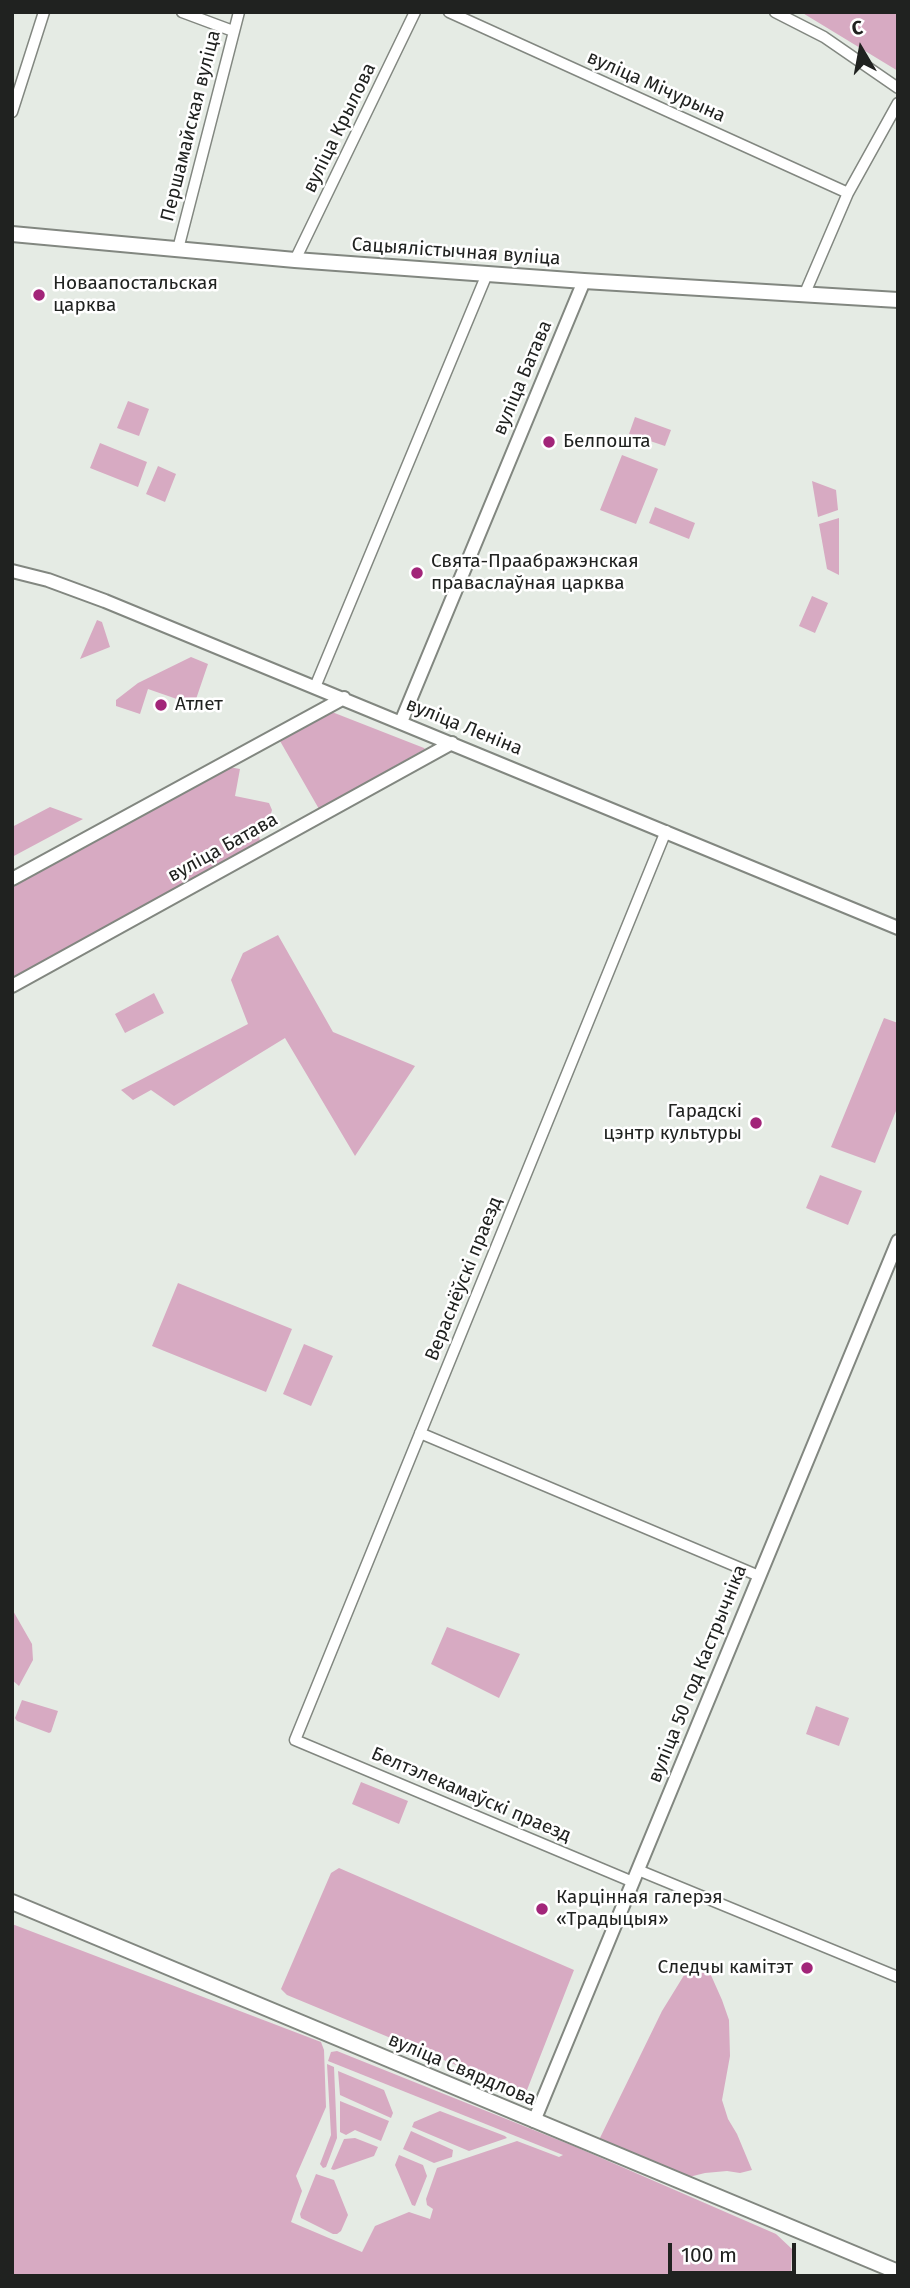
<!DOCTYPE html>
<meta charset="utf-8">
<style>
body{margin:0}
#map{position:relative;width:910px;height:2288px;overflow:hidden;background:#e5ebe4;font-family:"Fira Sans",sans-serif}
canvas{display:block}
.frame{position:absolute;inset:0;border:14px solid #202220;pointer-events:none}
.north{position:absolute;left:826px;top:14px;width:70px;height:70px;-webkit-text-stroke:5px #fff;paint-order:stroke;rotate:350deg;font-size:19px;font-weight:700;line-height:28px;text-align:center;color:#202220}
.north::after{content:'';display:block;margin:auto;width:24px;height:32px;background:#202220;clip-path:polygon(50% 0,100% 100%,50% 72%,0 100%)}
.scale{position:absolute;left:668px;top:2243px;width:128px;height:32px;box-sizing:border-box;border:4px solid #202220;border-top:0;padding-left:9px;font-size:21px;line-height:24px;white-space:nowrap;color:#202220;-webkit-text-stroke:5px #fff;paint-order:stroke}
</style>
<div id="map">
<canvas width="910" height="2288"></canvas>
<div class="frame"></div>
<div class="north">С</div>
<div class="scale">100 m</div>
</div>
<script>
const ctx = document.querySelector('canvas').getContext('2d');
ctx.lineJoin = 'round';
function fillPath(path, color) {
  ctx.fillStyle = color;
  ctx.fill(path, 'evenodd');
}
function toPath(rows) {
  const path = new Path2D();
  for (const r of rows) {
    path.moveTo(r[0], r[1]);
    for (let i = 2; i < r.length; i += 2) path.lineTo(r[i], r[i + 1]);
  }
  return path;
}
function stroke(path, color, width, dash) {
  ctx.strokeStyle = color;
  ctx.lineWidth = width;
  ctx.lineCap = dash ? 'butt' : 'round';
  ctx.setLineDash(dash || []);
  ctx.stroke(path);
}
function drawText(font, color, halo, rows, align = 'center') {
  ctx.font = font + ' "Fira Sans",sans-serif';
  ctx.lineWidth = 5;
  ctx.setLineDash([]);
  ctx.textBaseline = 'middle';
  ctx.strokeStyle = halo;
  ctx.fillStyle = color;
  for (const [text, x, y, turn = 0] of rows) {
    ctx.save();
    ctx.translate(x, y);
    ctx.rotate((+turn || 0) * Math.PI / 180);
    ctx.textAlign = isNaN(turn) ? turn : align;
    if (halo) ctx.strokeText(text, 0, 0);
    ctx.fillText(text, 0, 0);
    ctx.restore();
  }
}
const green = toPath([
 [801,12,898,12,898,71],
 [128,401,149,409,139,436,117,428],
 [635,417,671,430,665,446,629,434],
 [100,443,147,462,138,487,90,468],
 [622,455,658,469,636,524,600,510],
 [158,466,176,474,165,502,146,494],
 [812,481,836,490,838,510,818,517],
 [655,507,695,523,689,539,649,523],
 [839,518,839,575,827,569,819,524],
 [812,596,828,603,815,633,799,626],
 [97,620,102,622,110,647,80,659],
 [191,657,208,664,194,705,148,689,140,714,116,706,116,700,138,683],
 [332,712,424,748,425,749,319,809,280,741],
 [224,766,240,769,235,796,269,803,272,810,267,828,259,834,260,843,12,979,12,883],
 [50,807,83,819,12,857,12,827],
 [278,935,333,1032,415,1066,355,1156,285,1038,174,1106,151,1090,133,1100,121,1090,248,1024,231,980,243,953],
 [154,993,164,1013,125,1033,115,1014],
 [884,1018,898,1023,898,1106,875,1163,831,1147],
 [820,1175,862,1191,848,1225,806,1208],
 [178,1283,292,1329,266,1392,152,1346],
 [304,1344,333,1356,311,1406,283,1394],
 [12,1609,32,1644,33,1660,19,1686,12,1680],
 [447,1627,520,1654,499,1698,431,1664],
 [22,1700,58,1711,51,1732,49,1733,17,1721,15,1718],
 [816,1706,849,1718,839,1746,806,1734],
 [361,1782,408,1801,399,1824,352,1804],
 [339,1868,574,1970,527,2090,521,2092,287,1995,281,1989,331,1873],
 [12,1924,321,2042,324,2050,326,2107,296,2176,302,2191,291,2222,362,2252,375,2226,409,2212,430,2219,433,2209,427,2205,426,2199,437,2168,517,2141,559,2157,563,2155,328,2061,331,2052,337,2051,576,2147,776,2234,792,2249,791,2272,789,2276,12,2276],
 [686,1972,710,1973,722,2000,729,2020,730,2056,722,2100,728,2119,737,2134,752,2170,740,2173,727,2171,705,2173,689,2177,682,2181,597,2144,662,2011],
 [327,2064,334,2067,337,2138,326,2167,323,2168,320,2164,331,2135],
 [338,2071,384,2090,393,2113,391,2118,340,2095],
 [340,2101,389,2121,381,2141,355,2130,346,2135,340,2132],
 [440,2111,505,2136,507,2138,469,2151,412,2127,414,2122],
 [411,2131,453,2150,452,2157,434,2163,403,2149],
 [355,2138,378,2147,374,2156,334,2170,331,2169,344,2139],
 [399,2155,423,2165,427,2176,415,2206,412,2205,395,2165],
 [316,2174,334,2180,348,2215,341,2231,337,2234,333,2234,301,2218,300,2214]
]);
const minor = toPath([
 [182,12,233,31],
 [449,12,848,193],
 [775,12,824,37,898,88],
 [12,112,44,12],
 [178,249,239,12],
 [295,260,415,12],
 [805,293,848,193,898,103],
 [315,687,487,274],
 [420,1433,759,1576],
 [638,1870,898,1977],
 [633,1882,295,1740,666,831]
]);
const tertiary = toPath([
 [12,571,48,580,105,601,898,928],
 [401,722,584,281],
 [12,879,344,698],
 [12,986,452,743],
 [534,2121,898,1241]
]);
const secondary = toPath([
 [12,234,295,260,584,281,898,300],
 [12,1902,898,2272]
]);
const markers = [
 [39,295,7,"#a22579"],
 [549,442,7,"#a22579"],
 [417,573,7,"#a22579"],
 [161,705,7,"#a22579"],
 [756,1123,7,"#a22579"],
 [542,1909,7,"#a22579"],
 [807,1968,7,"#a22579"]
];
const streetNames = [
 ["вуліца Мічурына",656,87,24],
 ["Першамайская вуліца",191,126,-76],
 ["вуліца Крылова",340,128,-64],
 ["Сацыялістычная вуліца",456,252,4],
 ["вуліца Батава",523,378,-67],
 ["вуліца Леніна",464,727,22],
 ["вуліца Батава",223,848,-29],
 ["Вераснёўскі праезд",464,1279,-68],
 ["вуліца 50 год Кастрычніка",698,1674,-68],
 ["Белтэлекамаўскі праезд",471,1795,23],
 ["вуліца Свярдлова",462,2070,23]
];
const poiNames = [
 ["Новаапостальская",53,284],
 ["царква",53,306],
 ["Белпошта",563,442],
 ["Свята-Праабражэнская",431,562],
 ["праваслаўная царква",431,584],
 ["Атлет",175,705],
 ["Гарадскі",742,1112,"right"],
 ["цэнтр культуры",742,1134,"right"],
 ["Карцінная галерэя",556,1898],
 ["«Традыцыя»",556,1920],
 ["Следчы камітэт",793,1968,"right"]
];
fillPath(green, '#d7aac2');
stroke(minor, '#828780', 13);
stroke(tertiary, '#828780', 16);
stroke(secondary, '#828780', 18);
stroke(minor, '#fff', 10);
stroke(tertiary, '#fff', 12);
stroke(secondary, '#fff', 14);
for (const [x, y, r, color] of markers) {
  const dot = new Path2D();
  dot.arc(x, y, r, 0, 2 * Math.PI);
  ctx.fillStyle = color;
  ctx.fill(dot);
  stroke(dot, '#fff', 2.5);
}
drawText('19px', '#202220', '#fff', streetNames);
drawText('19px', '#202220', '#fff', poiNames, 'left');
</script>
